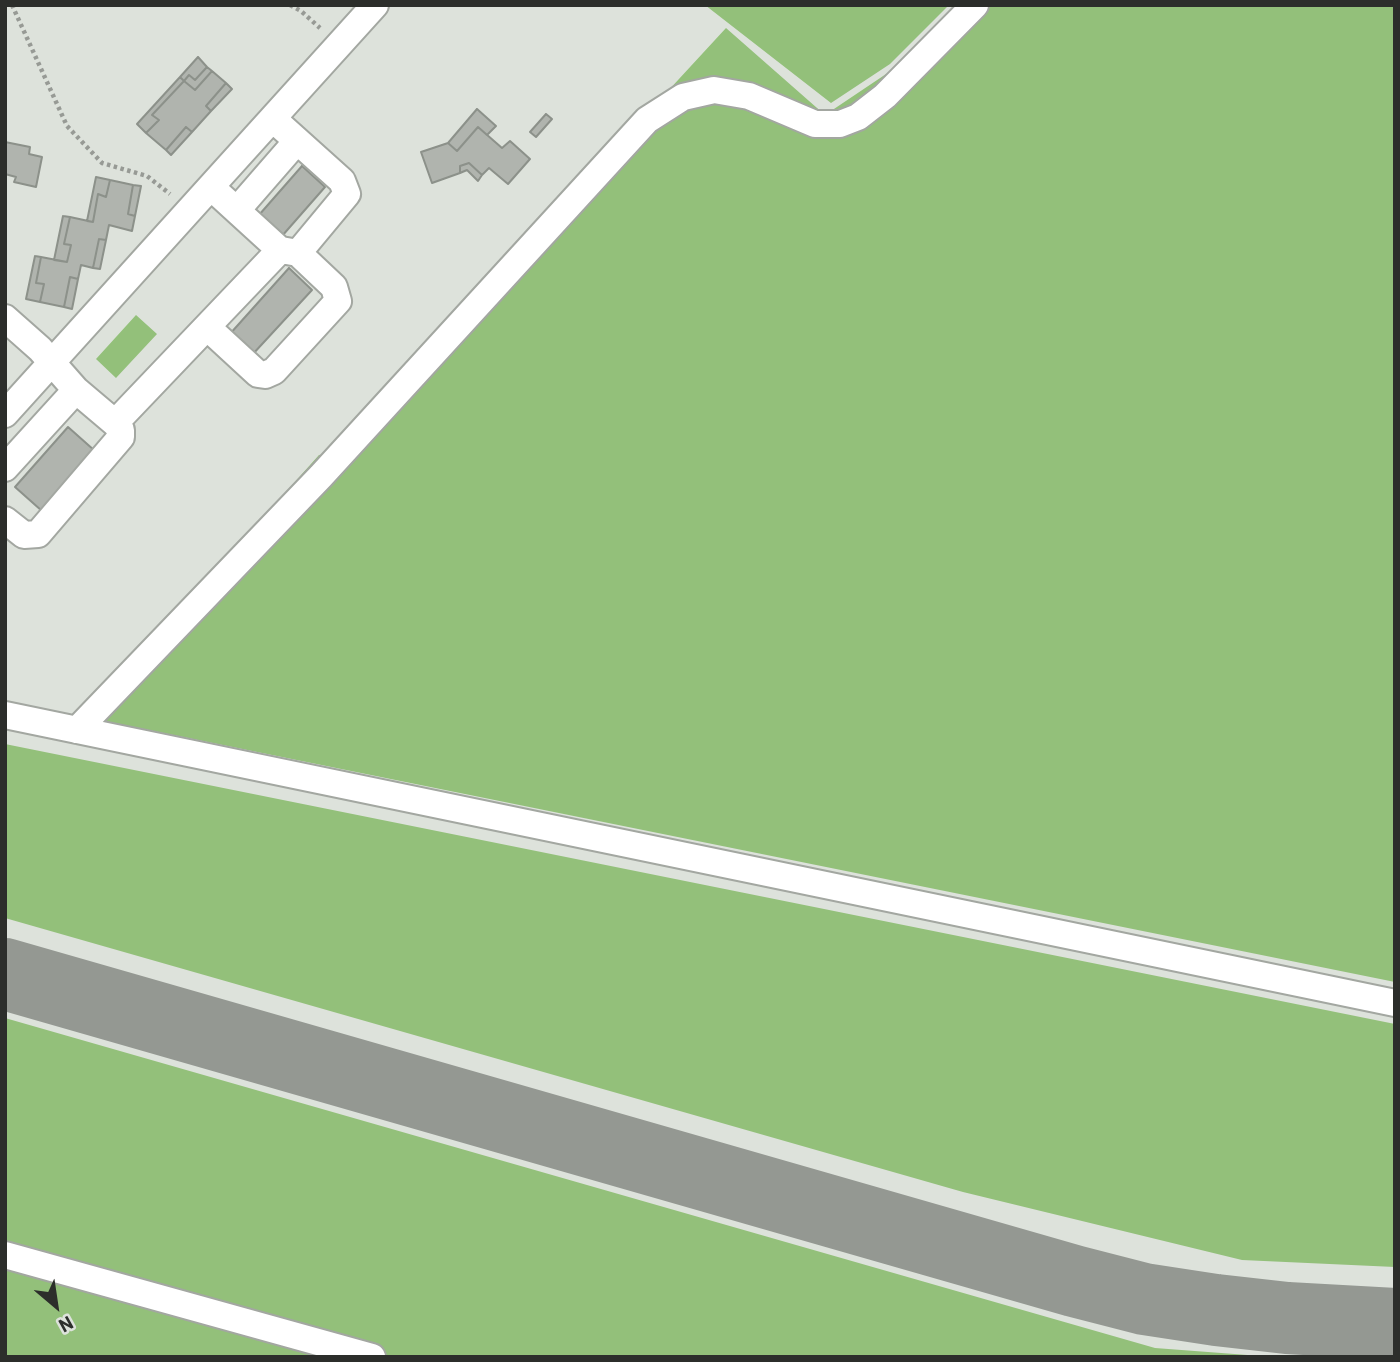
<!DOCTYPE html>
<style>
body{margin:0}
#map{position:relative;width:1400px;height:1362px;overflow:hidden;background:#dde2db;font-family:Barlow,sans-serif}
canvas{display:block}
.frame{position:absolute;inset:0;border:7px solid #2c2e2b;pointer-events:none}
.north{position:absolute;left:21px;top:1271px;width:70px;height:70px;-webkit-text-stroke:5px #dde2db;paint-order:stroke;rotate:151deg;font-size:19px;font-weight:700;line-height:28px;text-align:center;color:#2c2e2b}
.north::after{content:'';display:block;margin:auto;width:24px;height:32px;background:#2c2e2b;clip-path:polygon(50% 0,100% 100%,50% 72%,0 100%)}
</style>
<div id="map">
<canvas width="1400" height="1362"></canvas>
<div class="frame"></div>
<div class="north">N</div>
</div>
<script>
const ctx = document.querySelector('canvas').getContext('2d');
ctx.lineJoin = 'round';
function fillPath(path, color) {
  ctx.fillStyle = color;
  ctx.fill(path, 'evenodd');
}
function toPath(rows) {
  const path = new Path2D();
  for (const r of rows) {
    path.moveTo(r[0], r[1]);
    for (let i = 2; i < r.length; i += 2) path.lineTo(r[i], r[i + 1]);
  }
  return path;
}
function stroke(path, color, width, dash) {
  ctx.strokeStyle = color;
  ctx.lineWidth = width;
  ctx.lineCap = dash ? 'butt' : 'round';
  ctx.setLineDash(dash || []);
  ctx.stroke(path);
}
const green = toPath([
 [705,5,949,5,890,64,831,103],
 [958,5,1395,5,1395,982,84,717,319,455,334,453,726,28,825,115,895,68],
 [136,315,157,334,116,378,96,359],
 [5,744,1395,1024,1395,1267,1242,1260,963,1192,5,918],
 [5,1018,1155,1348,1274,1357,5,1357]
]);
const taxiway = toPath([
 [5,974,1074,1281,1144,1299,1216,1310,1287,1318,1395,1324]
]);
const building = toPath([
 [198,57,207,67,195,80,189,75,184,81,180,77,198,57],
 [207,67,212,71,195,90,184,81,189,75,195,80,207,67],
 [212,71,226,83,206,106,211,111,192,132,186,127,166,150,146,133,159,120,152,115,184,81,195,90,212,71],
 [180,77,184,81,152,115,159,120,146,133,137,124,180,77],
 [226,83,232,89,211,111,206,106,226,83],
 [477,109,496,126,487,135,478,127,457,151,448,143,477,109],
 [546,114,552,119,536,137,530,132,546,114],
 [186,127,192,132,171,155,166,150,186,127],
 [478,127,502,148,510,141,530,159,508,184,489,168,482,175,469,163,460,166,460,173,432,183,421,152,448,143,457,151,478,127],
 [5,142,30,147,29,154,42,157,36,187,14,182,16,177,5,174,5,142],
 [469,163,482,175,478,181,467,170,460,173,460,166,469,163],
 [302,166,325,187,282,236,259,215,302,166],
 [96,177,110,180,106,197,98,194,93,222,87,221,96,177],
 [110,180,133,185,128,214,135,216,132,231,109,225,106,240,99,239,93,268,81,265,78,279,70,277,64,307,40,302,44,284,36,283,41,257,67,262,71,245,64,244,70,217,93,222,98,194,106,197,110,180],
 [133,185,141,186,135,216,128,214,133,185],
 [63,216,70,217,64,244,71,245,67,262,54,260,63,216],
 [99,239,106,240,100,269,93,268,99,239],
 [35,256,41,257,36,283,44,284,40,302,26,299,35,256],
 [289,268,312,290,252,355,229,335,289,268],
 [70,277,78,279,72,309,64,307,70,277],
 [68,427,95,451,42,511,15,487,68,427]
]);
const path = toPath([
 [12,5,67,126,102,163,147,176,170,194],
 [290,5,301,11,320,28]
]);
const minor = toPath([
 [273,119,342,181,347,194,298,253,281,250],
 [237,210,297,141],
 [5,318,40,349,76,390,115,423,280,250,211,187],
 [207,327,258,374,265,375,274,371,338,301,334,287,298,253],
 [5,414,375,5],
 [5,468,76,390],
 [5,520,24,535,38,534,121,437,121,430,115,423],
 [5,715,1395,1003],
 [77,730,321,476,647,120,683,97,714,90,749,96,815,124,840,124,858,117,885,96,975,5],
 [5,1255,372,1357]
]);
fillPath(green, '#93c07a');
stroke(taxiway, '#949892', 72);
fillPath(building, '#b0b4ae');
stroke(building, '#8c918a', 2);
stroke(minor, '#a3a7a1', 30);
stroke(path, '#979a95', 4.5, [3.5, 3.5]);
stroke(minor, '#fff', 26);
</script>
